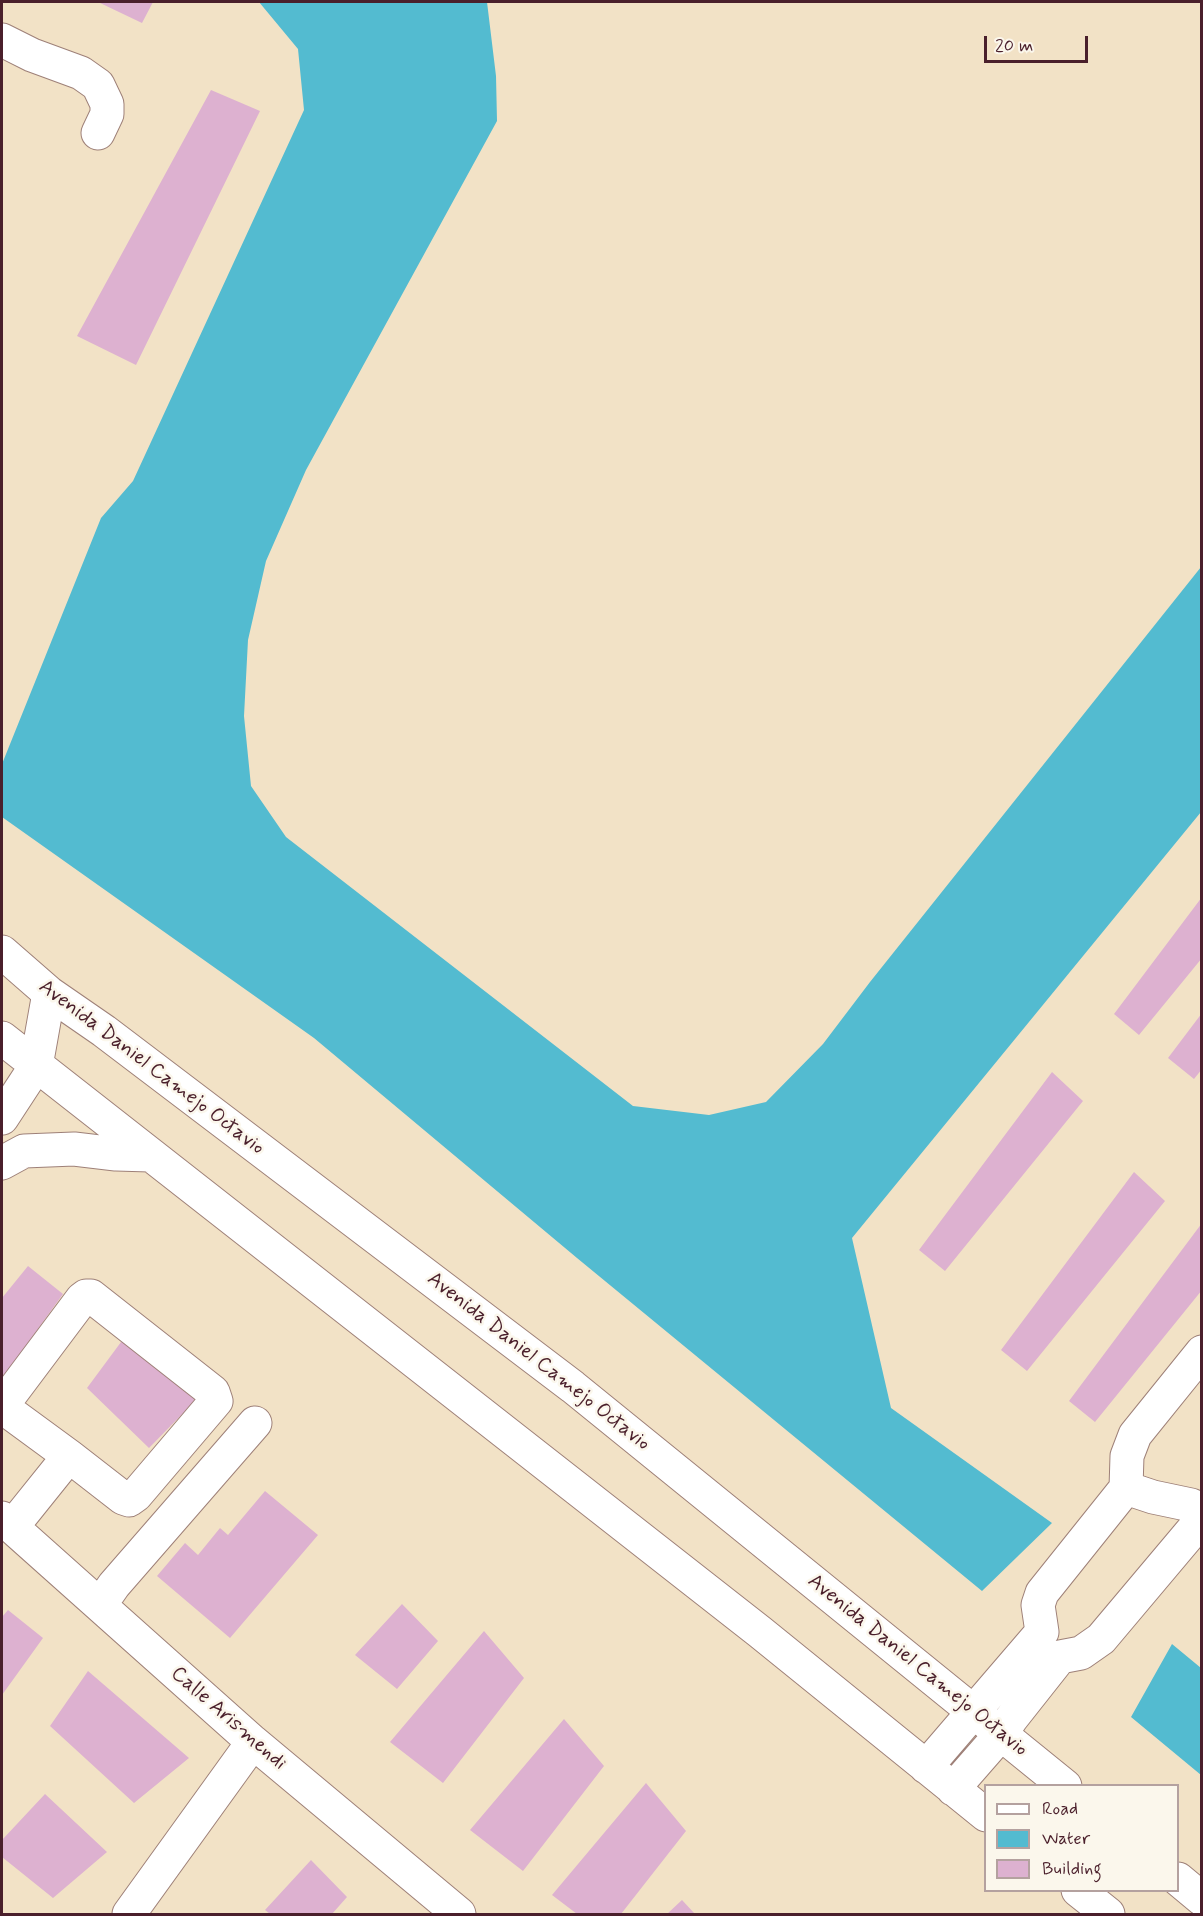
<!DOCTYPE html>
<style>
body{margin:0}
#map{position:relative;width:1203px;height:1916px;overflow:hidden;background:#f2e2c6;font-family:Mynerve,sans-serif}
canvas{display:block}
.frame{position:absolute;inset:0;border:3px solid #4a1f2b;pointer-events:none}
.legend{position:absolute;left:984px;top:1784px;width:195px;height:108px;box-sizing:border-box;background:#fbf7ec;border:2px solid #b4a19f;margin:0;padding:8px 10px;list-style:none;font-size:18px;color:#4a1f2b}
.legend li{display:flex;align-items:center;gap:12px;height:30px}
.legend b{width:30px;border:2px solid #b4a19f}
.scale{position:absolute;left:984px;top:36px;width:104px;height:27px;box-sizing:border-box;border:3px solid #4a1f2b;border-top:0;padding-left:8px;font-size:18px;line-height:21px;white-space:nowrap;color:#4a1f2b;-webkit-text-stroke:4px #fbf7ec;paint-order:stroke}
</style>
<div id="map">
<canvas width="1203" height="1916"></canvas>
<div class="frame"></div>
<ul class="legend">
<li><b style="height:8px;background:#fff"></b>Road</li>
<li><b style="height:16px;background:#53bbd0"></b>Water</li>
<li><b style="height:16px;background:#ddb1d0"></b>Building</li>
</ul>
<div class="scale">20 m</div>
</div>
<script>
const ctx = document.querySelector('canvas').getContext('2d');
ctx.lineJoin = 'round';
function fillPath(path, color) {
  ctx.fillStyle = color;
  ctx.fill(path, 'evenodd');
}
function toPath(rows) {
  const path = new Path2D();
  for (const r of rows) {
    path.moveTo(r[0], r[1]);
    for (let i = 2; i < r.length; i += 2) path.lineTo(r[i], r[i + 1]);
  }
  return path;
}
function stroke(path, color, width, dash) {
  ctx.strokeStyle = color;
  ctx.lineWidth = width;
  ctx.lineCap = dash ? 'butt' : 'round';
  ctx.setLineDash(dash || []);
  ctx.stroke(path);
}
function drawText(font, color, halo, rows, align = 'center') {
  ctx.font = font + ' Mynerve,sans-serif';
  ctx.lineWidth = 5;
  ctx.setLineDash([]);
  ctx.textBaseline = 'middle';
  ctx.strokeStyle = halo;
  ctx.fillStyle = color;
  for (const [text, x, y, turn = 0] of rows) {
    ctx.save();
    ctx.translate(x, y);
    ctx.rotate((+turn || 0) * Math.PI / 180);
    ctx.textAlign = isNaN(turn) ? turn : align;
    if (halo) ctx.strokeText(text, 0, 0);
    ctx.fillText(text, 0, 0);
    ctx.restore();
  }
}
const water = toPath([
 [259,2,487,2,496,76,497,121,306,470,266,561,248,640,244,716,251,786,286,837,633,1106,709,1115,766,1102,823,1044,870,982,1201,567,1201,812,852,1238,891,1408,1052,1523,982,1591,577,1258,314,1038,2,817,2,764,101,518,133,481,304,110,298,49],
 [1172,1644,1201,1668,1201,1775,1131,1717]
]);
const building = toPath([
 [98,2,153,2,142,23],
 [211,90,260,111,136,365,77,336],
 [1202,897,1202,958,1139,1035,1114,1014],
 [1202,1013,1202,1069,1194,1079,1168,1058],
 [1052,1072,1083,1101,945,1271,919,1250],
 [1134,1172,1165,1201,1027,1371,1001,1350],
 [1202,1223,1202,1290,1095,1422,1069,1401],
 [28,1266,63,1294,2,1379,2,1298],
 [124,1338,198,1398,149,1448,87,1388],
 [265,1491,318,1535,230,1638,157,1576,185,1543,198,1555,220,1528,228,1535],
 [402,1604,438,1641,397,1689,355,1655],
 [8,1610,43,1638,2,1695,2,1617],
 [484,1631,524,1678,443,1783,390,1742],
 [88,1671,189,1758,134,1803,50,1726],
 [564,1719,604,1766,523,1871,470,1830],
 [646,1783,686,1831,621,1914,577,1914,552,1895],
 [45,1794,107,1852,53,1898,2,1857,2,1840],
 [311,1860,347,1897,332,1914,270,1914,265,1910],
 [682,1900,695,1914,667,1914]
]);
const minor = toPath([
 [2,40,32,55,81,73,98,85,107,104,107,114,98,133],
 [2,952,49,993,104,1031,573,1387,1065,1786],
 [2,1038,760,1632,986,1815],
 [2,1118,36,1066,49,993],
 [2,1163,24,1151,74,1149,116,1154,150,1155],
 [1126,1488,1153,1497,1191,1505,1202,1510],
 [2,1518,253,1742,459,1914],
 [12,1527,69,1456,123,1498,129,1500,136,1495,216,1401,213,1392,91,1296,86,1296,82,1299,7,1399,5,1406,9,1412,69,1456],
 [100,1605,114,1585,255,1423],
 [926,1767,1042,1632,1038,1605,1042,1593,1126,1488,1127,1456,1135,1435,1202,1352],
 [953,1789,1001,1734,1011,1719,1060,1657,1081,1653,1101,1639,1202,1519],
 [1178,1879,1202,1899],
 [1078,1890,1108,1914],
 [129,1914,253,1742]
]);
const streetNames = [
 ["Avenida Daniel Camejo Octavio",151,1068,37],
 ["Avenida Daniel Camejo Octavio",538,1362,38],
 ["Avenida Daniel Camejo Octavio",917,1666,39],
 ["Calle Arismendi",228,1719,41]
];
fillPath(water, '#53bbd0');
fillPath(building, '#ddb1d0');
stroke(minor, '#9e8078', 35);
stroke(minor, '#fff', 33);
drawText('21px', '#4a1f2b', '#fbf7ec', streetNames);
</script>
